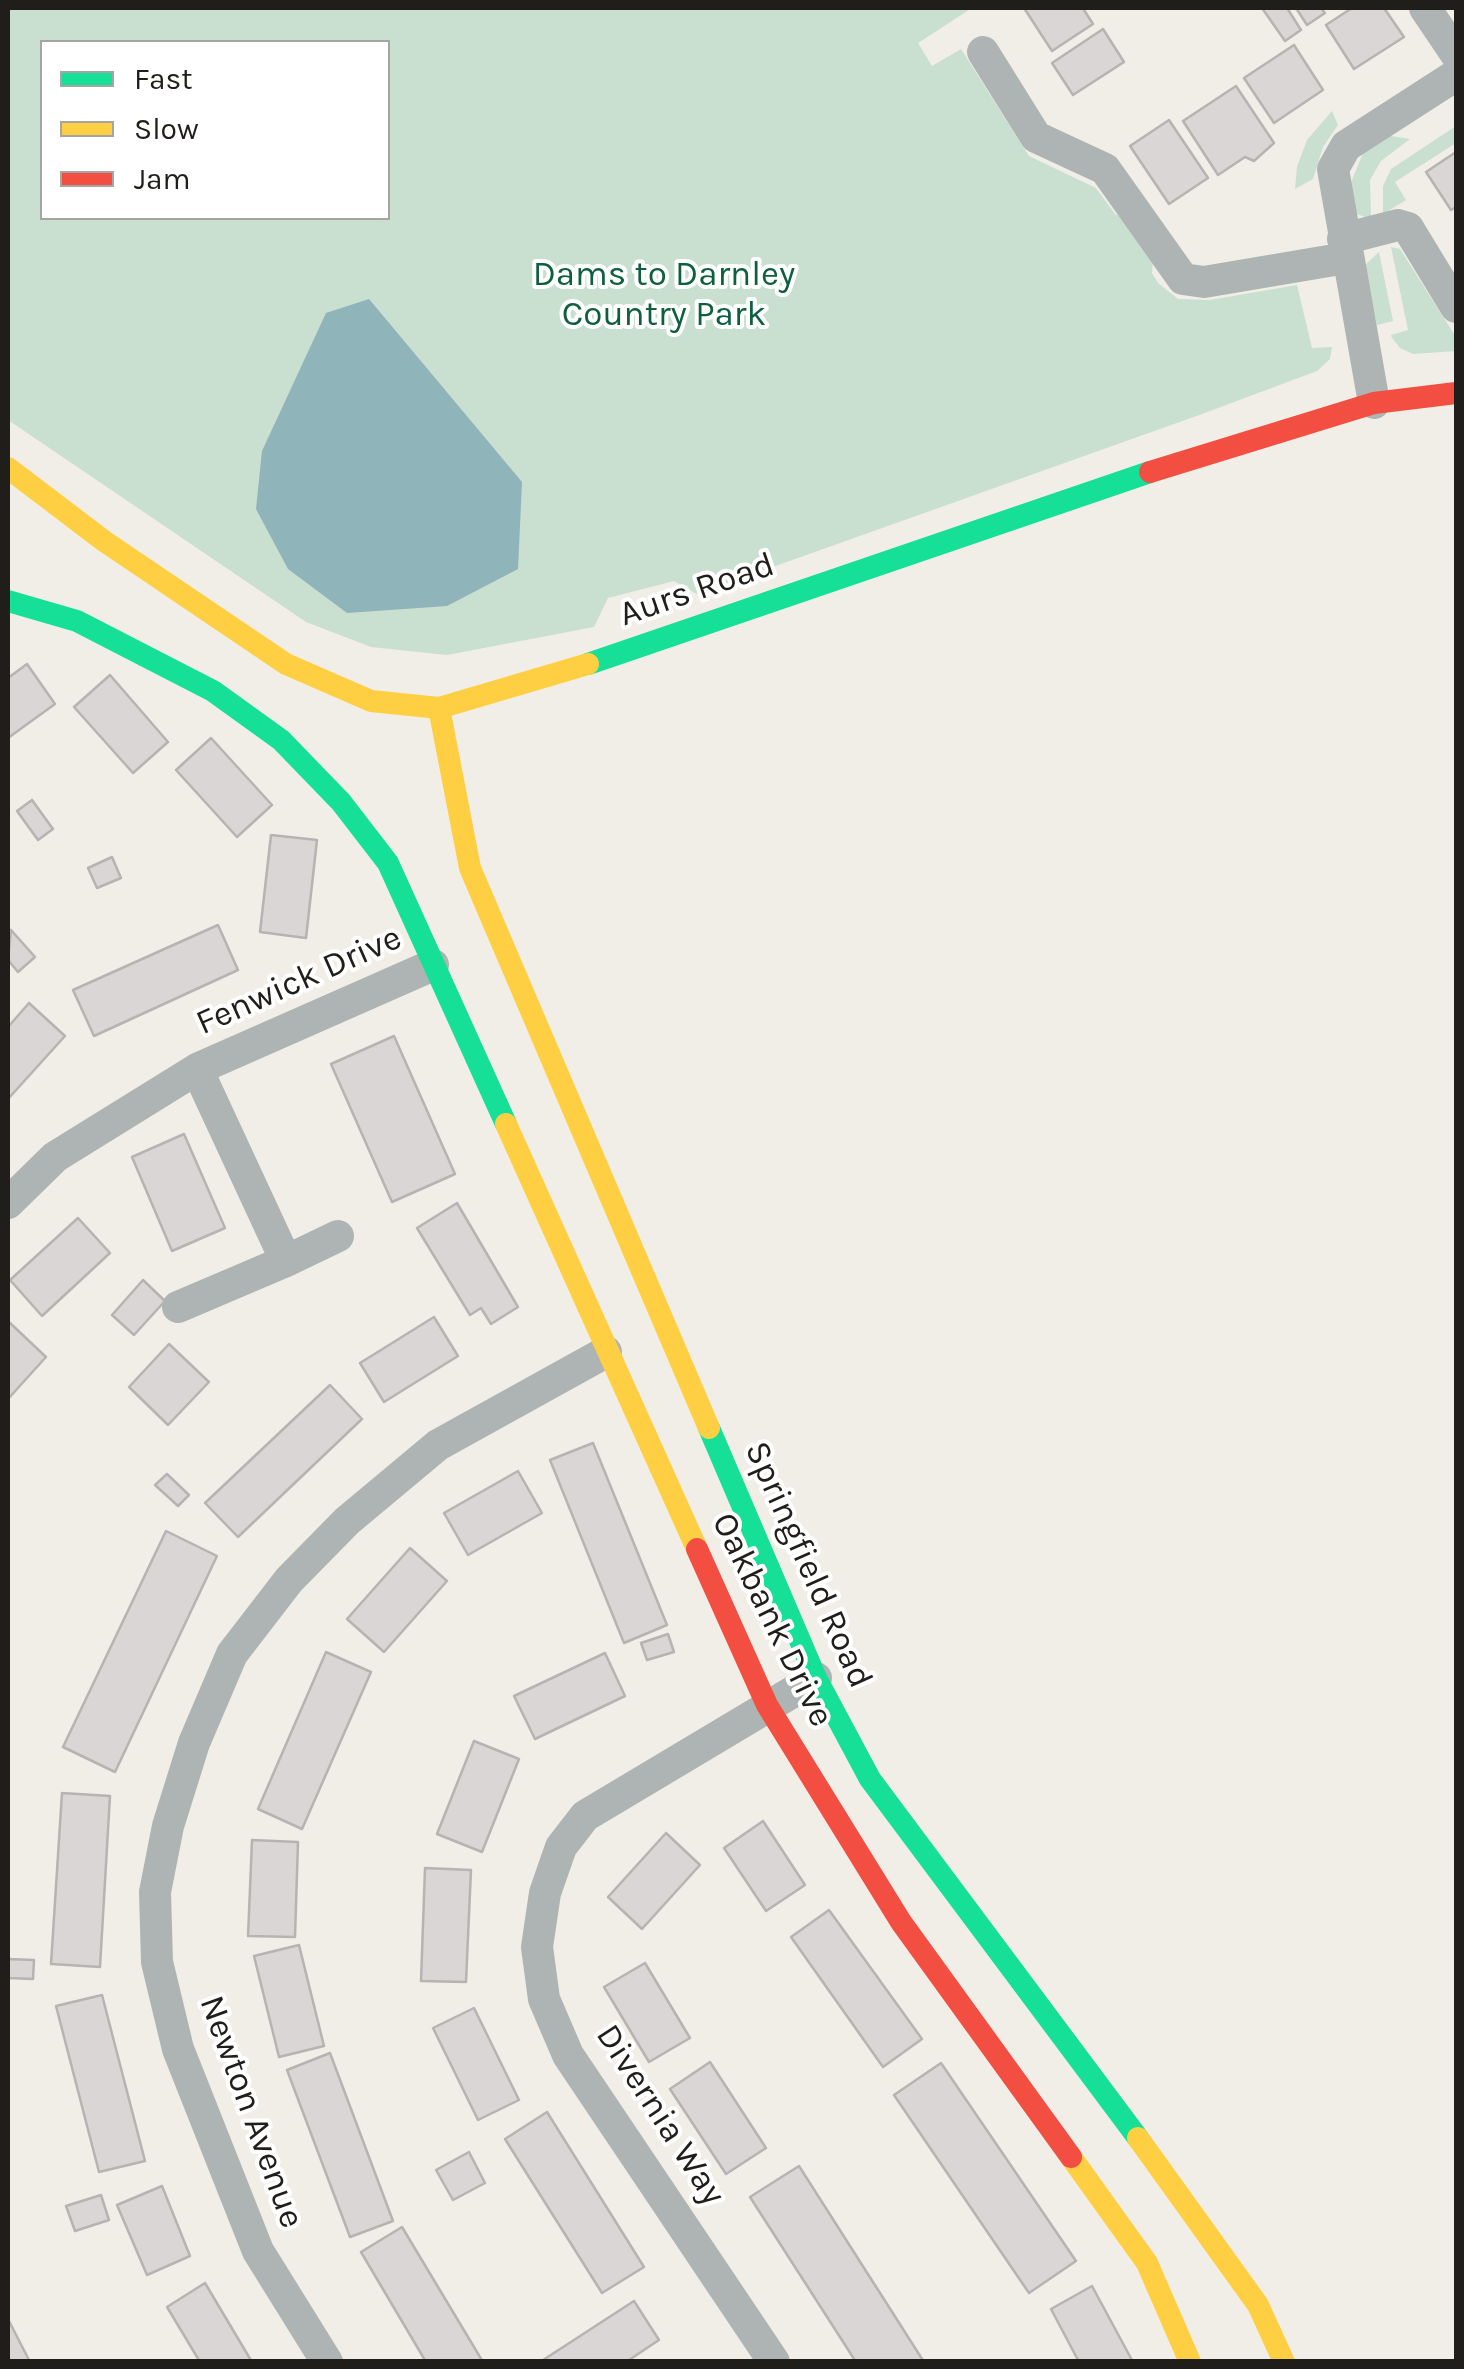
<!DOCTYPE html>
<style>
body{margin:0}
#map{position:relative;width:1464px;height:2369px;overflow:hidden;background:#f1eee7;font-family:Karla,sans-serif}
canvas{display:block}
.frame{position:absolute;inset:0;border:10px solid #201e1a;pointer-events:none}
.legend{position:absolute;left:40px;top:40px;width:350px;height:180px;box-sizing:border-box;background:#fff;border:2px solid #a6a5a3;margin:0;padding:12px 18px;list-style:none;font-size:30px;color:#201e1a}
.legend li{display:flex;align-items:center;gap:20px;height:50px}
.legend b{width:50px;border:2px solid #a6a5a3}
</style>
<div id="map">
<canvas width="1464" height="2369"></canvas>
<div class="frame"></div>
<ul class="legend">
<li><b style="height:12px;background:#16e098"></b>Fast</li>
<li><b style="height:12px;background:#ffcf43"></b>Slow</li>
<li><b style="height:12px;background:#f24e42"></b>Jam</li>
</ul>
</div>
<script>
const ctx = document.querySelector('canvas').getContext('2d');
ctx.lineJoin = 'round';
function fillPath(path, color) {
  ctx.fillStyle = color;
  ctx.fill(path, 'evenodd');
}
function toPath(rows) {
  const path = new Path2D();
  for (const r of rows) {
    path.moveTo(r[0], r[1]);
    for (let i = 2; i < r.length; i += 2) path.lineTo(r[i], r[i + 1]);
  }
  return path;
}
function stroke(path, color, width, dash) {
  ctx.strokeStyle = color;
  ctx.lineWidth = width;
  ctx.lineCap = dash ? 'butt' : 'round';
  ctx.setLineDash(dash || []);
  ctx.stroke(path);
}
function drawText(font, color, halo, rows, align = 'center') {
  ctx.font = font + ' Karla,sans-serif';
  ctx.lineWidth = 8;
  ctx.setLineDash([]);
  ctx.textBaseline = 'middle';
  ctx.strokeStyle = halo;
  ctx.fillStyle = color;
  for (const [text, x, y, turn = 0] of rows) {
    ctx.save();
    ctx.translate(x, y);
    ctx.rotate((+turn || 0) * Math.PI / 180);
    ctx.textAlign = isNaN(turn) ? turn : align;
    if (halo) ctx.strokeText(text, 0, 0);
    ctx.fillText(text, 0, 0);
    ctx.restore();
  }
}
const green = toPath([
 [8,8,972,8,918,43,932,66,961,49,1029,156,1096,188,1115,214,1124,218,1153,261,1152,273,1158,283,1178,299,1210,300,1297,285,1312,348,1332,347,1330,359,1317,371,1202,414,697,594,674,581,608,598,594,627,447,655,371,647,306,622,8,420],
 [42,42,388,42,388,218,42,218],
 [1332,111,1338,125,1323,147,1313,179,1295,189,1297,167,1307,140],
 [1456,126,1456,143,1395,182,1406,200,1383,214,1383,186,1391,169],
 [1385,135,1410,139,1381,161,1370,180,1371,217,1365,217,1352,212,1348,190,1363,153],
 [1391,247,1400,249,1456,337,1456,351,1413,354,1400,348,1392,338,1391,335,1408,330],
 [1379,252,1393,321,1377,325,1364,266]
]);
const water = toPath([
 [369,299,522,482,518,569,447,606,347,613,288,569,256,509,262,451,326,313]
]);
const building = toPath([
 [1024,8,1088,8,1084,10,1093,24,1052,51,1024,8],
 [1262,8,1287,8,1301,30,1285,41,1262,8],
 [1296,8,1321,8,1325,13,1307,25,1296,8],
 [1352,8,1384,8,1404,37,1354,69,1326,25,1352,8],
 [1103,29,1124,62,1073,95,1052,63,1103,29],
 [1294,45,1323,90,1274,123,1244,78,1294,45],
 [1236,86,1274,143,1254,161,1245,157,1218,175,1183,121,1236,86],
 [1169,120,1208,178,1169,204,1130,146,1169,120],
 [1456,152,1456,207,1451,210,1426,172,1456,152],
 [27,664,55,704,8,738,8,678,27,664],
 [110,675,168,742,133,773,74,707,110,675],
 [211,738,272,805,237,837,176,770,211,738],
 [32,800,53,829,38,840,17,811,32,800],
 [271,835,317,840,306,938,260,932,271,835],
 [112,857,121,878,97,888,88,868,112,857],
 [218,925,238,970,94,1036,73,990,218,925],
 [11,930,35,957,18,972,8,960,11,930],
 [29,1003,65,1036,8,1099,8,1027,29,1003],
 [394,1036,455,1174,392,1202,331,1064,394,1036],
 [184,1134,225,1228,172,1251,132,1157,184,1134],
 [457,1203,518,1307,491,1324,481,1308,470,1315,417,1228,457,1203],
 [78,1218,110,1253,42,1316,10,1280,78,1218],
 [143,1280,165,1301,134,1335,112,1315,143,1280],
 [434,1317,458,1356,384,1402,360,1363,434,1317],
 [9,1322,46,1357,8,1399,8,1324,9,1322],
 [169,1344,209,1382,168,1425,129,1387,169,1344],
 [330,1385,362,1419,238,1537,205,1503,330,1385],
 [593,1443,667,1625,624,1643,550,1460,593,1443],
 [518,1471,542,1513,468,1555,444,1513,518,1471],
 [167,1474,189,1495,178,1506,155,1485,167,1474],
 [166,1531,217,1556,115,1772,63,1747,166,1531],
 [410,1548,447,1581,384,1652,347,1619,410,1548],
 [668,1634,674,1652,647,1660,641,1643,668,1634],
 [326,1652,371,1672,302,1829,258,1809,326,1652],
 [605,1653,625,1696,535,1739,514,1696,605,1653],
 [474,1741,519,1759,482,1852,437,1834,474,1741],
 [62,1793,110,1796,100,1967,51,1964,62,1793],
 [763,1821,805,1885,766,1911,724,1848,763,1821],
 [666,1833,700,1865,642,1929,608,1897,666,1833],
 [252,1840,298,1842,295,1937,248,1936,252,1840],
 [425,1868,471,1870,466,1982,421,1981,425,1868],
 [829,1910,922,2039,883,2067,791,1937,829,1910],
 [299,1945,324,2046,279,2057,254,1956,299,1945],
 [8,1959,34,1960,33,1979,8,1978,8,1959],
 [645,1963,690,2038,649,2062,604,1987,645,1963],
 [102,1995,145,2161,99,2172,56,2006,102,1995],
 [474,2008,519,2100,478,2120,433,2028,474,2008],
 [330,2053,393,2221,350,2237,287,2070,330,2053],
 [710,2062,766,2148,726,2174,670,2089,710,2062],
 [941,2063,1076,2261,1029,2293,894,2095,941,2063],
 [547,2112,644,2267,602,2293,505,2139,547,2112],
 [469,2152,485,2183,453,2200,436,2170,469,2152],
 [799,2166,924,2362,856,2362,750,2197,799,2166],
 [162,2186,190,2256,147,2275,117,2205,162,2186],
 [101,2195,109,2220,75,2231,66,2206,101,2195],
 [402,2227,483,2362,426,2362,361,2252,402,2227],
 [205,2283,252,2362,200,2362,167,2307,205,2283],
 [1092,2286,1133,2362,1079,2362,1051,2309,1092,2286],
 [634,2301,659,2340,626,2362,540,2362,634,2301],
 [8,2319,30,2362,8,2362,8,2319]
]);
const street = toPath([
 [1425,8,1456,54],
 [983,52,1036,137,1105,169,1183,279,1204,282,1346,258],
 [1343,239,1398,225,1408,228,1456,307],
 [1374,403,1333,169,1346,146,1456,75],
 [8,1203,55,1157,197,1069,433,965],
 [286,1261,338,1236],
 [178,1307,286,1261,197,1069],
 [327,2362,258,2251,178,2049,157,1962,155,1892,168,1826,194,1743,232,1654,289,1580,347,1521,438,1445,606,1352],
 [774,2362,568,2055,544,1999,537,1947,545,1893,561,1847,585,1816,816,1678]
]);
const fast = toPath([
 [8,601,77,621,213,691,281,740,341,802,388,863,506,1124],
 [588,664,1150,472],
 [709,1428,816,1678,870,1779,1138,2138]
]);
const slow = toPath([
 [8,468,104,541,286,664,371,701,439,708,588,664],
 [439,708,470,868,709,1428],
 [506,1124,697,1549],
 [1138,2138,1258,2305,1284,2362],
 [1071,2157,1147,2263,1190,2362]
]);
const jam = toPath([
 [1150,472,1374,403,1456,393],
 [697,1549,767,1705,901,1922,1071,2157]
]);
const parkNames = [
 ["Dams to Darnley",664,275],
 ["Country Park",664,315]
];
const streetNames = [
 ["Aurs Road",697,590,-19],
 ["Fenwick Drive",299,981,-24],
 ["Springfield Road",808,1565,66],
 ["Oakbank Drive",772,1620,64],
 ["Newton Avenue",251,2112,70],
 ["Divernia Way",660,2115,57]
];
fillPath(green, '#c9dfcf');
fillPath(water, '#8fb4ba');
fillPath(building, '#dad6d5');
stroke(building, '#b7b3b2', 2.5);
stroke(street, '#aeb4b3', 32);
stroke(fast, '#16e098', 22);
stroke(slow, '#ffcf43', 22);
stroke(jam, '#f24e42', 22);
drawText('35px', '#0d5f40', '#fff', parkNames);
drawText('35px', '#201e1a', '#fff', streetNames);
</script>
